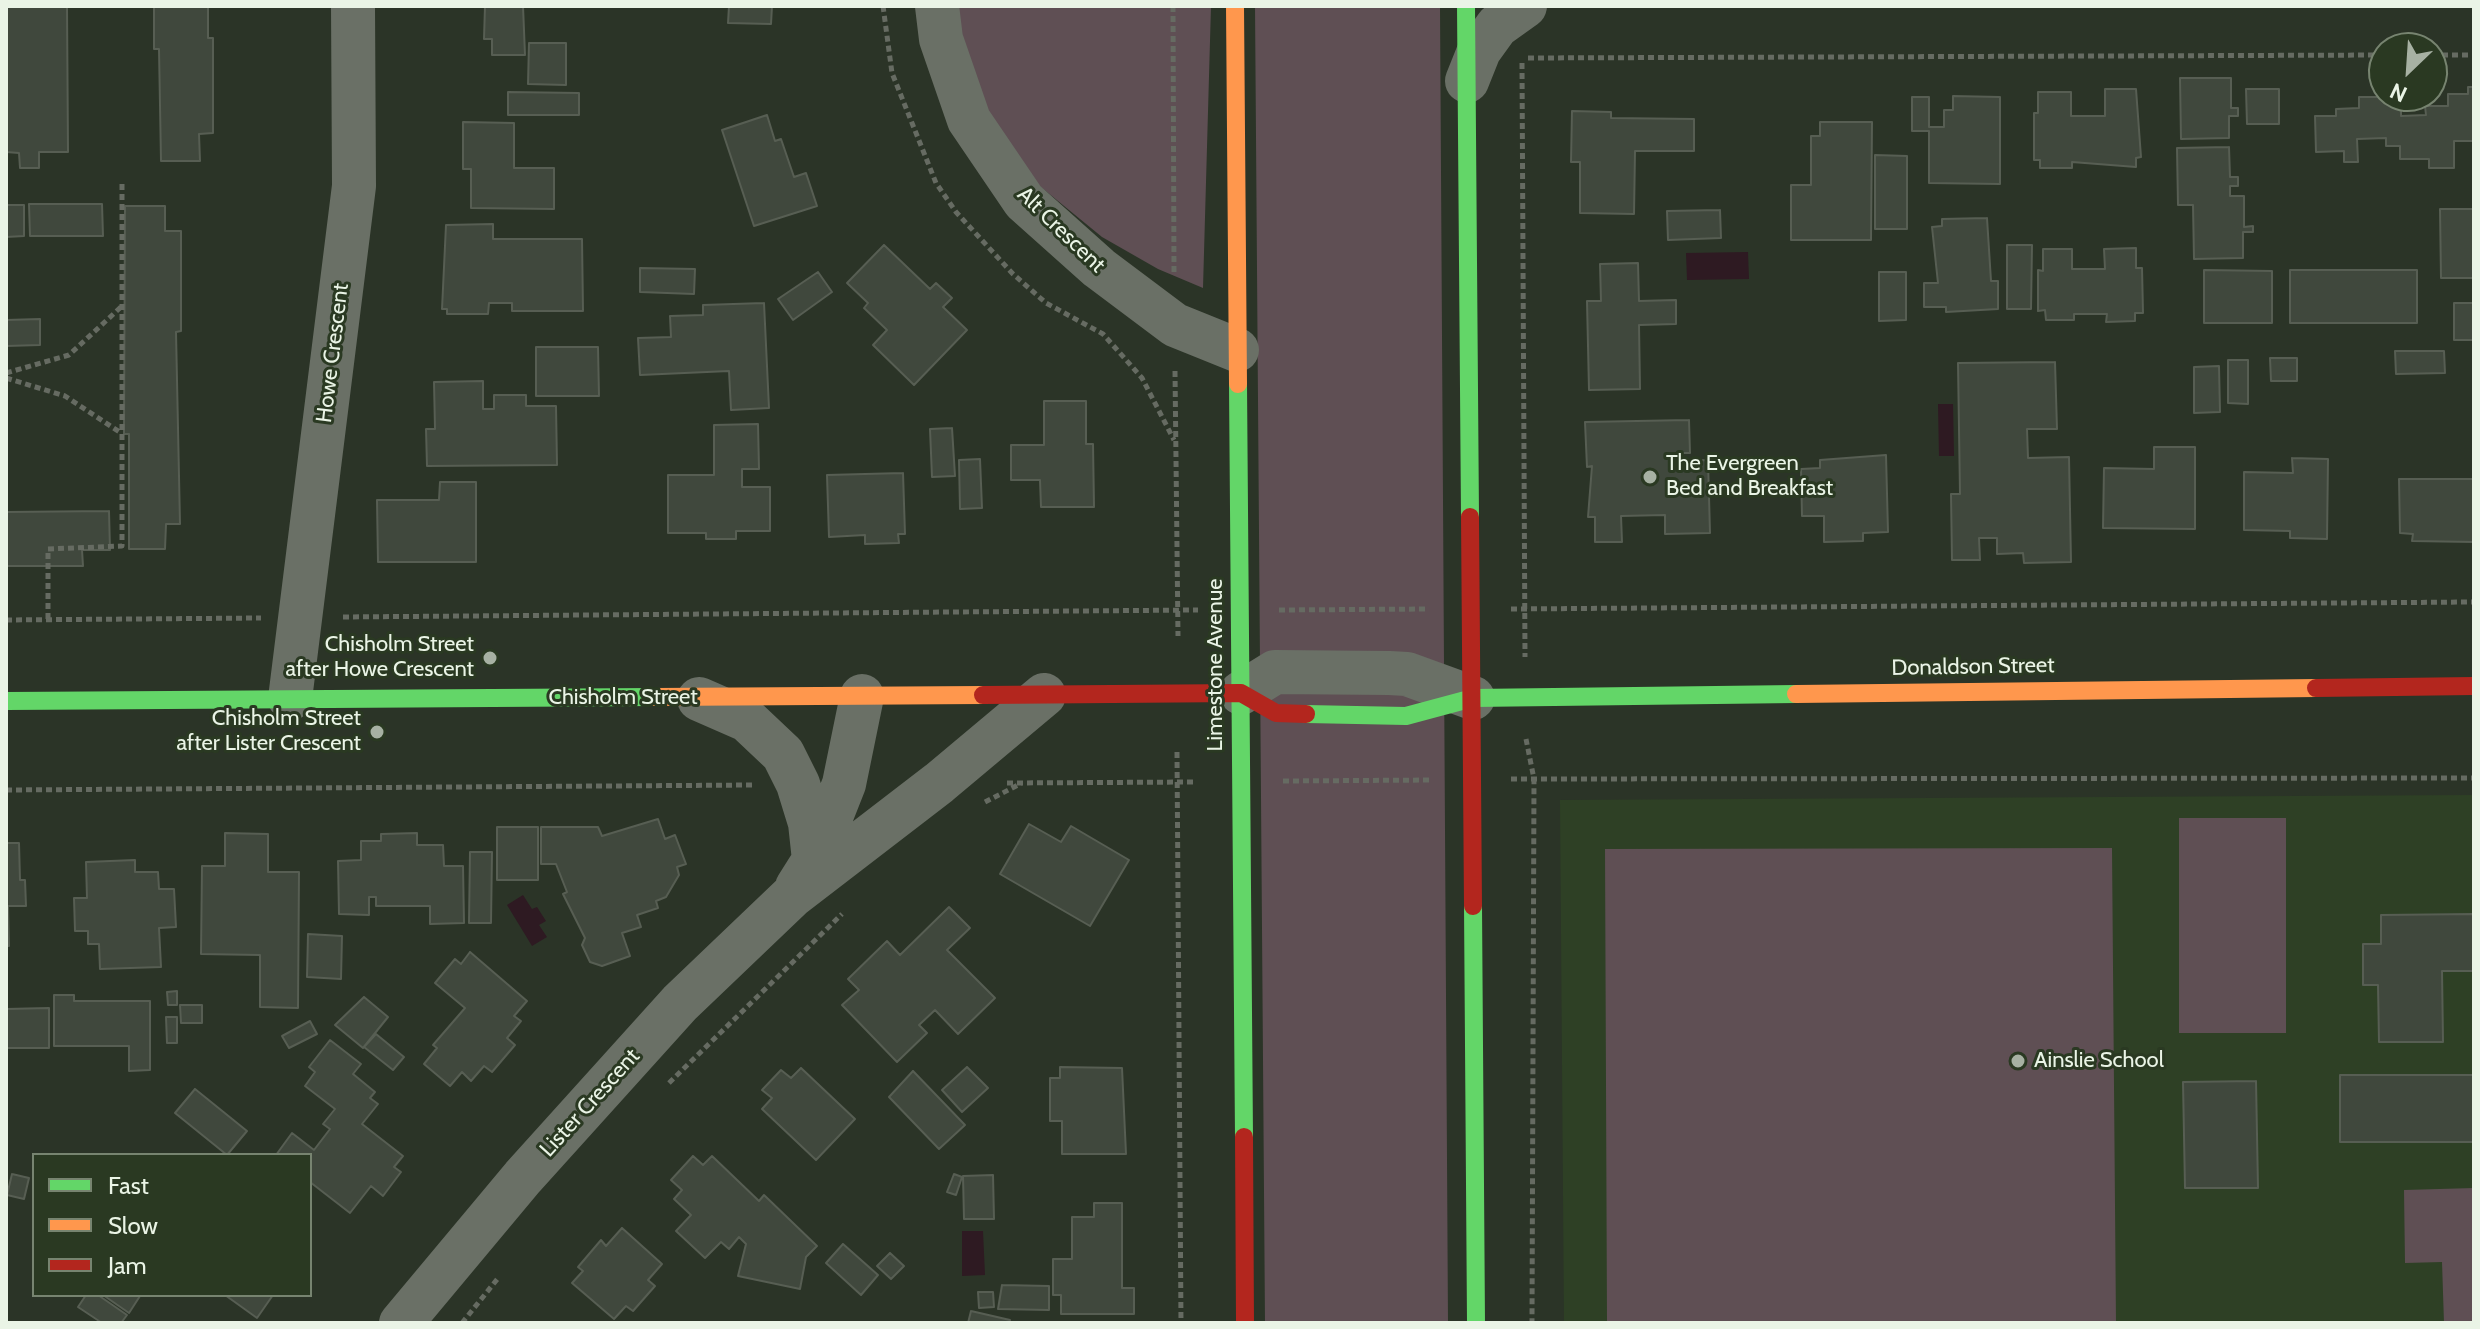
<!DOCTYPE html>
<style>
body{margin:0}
#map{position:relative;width:2480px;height:1329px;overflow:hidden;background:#2b3427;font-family:Cabin,sans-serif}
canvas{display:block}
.frame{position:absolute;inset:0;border:8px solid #eaf4e6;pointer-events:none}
.legend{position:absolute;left:32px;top:1153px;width:280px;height:144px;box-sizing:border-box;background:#2a3922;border:2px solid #778470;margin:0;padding:10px 14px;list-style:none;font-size:24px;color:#eaf4e6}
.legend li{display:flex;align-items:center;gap:16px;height:40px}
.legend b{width:40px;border:2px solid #778470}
.north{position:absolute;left:2368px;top:32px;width:80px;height:80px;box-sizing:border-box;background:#2a3922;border:2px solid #778470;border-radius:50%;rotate:205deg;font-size:22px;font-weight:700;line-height:32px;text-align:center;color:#eaf4e6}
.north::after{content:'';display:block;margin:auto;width:28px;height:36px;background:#a7b1a3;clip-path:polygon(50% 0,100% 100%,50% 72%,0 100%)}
</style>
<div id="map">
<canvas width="2480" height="1329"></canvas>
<div class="frame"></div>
<ul class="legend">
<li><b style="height:10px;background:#63d668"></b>Fast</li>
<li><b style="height:10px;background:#ff974d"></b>Slow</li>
<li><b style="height:10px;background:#b3261e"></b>Jam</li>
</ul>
<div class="north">N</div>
</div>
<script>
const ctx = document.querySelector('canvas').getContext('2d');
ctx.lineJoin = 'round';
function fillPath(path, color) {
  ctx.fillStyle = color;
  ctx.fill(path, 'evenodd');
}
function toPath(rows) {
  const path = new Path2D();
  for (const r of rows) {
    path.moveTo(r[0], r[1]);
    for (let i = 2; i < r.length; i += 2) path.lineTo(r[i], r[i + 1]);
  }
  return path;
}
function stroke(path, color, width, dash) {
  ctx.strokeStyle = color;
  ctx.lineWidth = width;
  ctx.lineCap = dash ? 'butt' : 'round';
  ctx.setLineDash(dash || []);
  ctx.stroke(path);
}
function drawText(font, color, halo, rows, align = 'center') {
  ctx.font = font + ' Cabin,sans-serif';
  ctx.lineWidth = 6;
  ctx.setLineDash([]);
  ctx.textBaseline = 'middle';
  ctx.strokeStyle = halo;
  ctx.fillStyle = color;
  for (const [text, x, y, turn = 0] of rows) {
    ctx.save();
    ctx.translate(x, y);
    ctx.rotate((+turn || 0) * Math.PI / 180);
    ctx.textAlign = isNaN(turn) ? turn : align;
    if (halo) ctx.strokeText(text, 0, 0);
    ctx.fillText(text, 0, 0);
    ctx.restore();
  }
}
const built = toPath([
 [2474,795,2474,1323,1564,1323,1560,800]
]);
const green = toPath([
 [946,6,1211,6,1203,288,1158,269,1102,237,1036,183,983,117],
 [1255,6,1440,6,1448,1323,1265,1323],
 [2179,818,2286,818,2286,1033,2179,1033],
 [2112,848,2116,1323,1607,1323,1605,849],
 [2474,1188,2474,1323,2444,1323,2442,1262,2405,1263,2404,1190]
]);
const water = toPath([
 [1748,252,1749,279,1687,280,1686,253],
 [1938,404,1953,404,1954,456,1939,456],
 [523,895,532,909,537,907,546,921,539,925,547,937,532,946,507,905],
 [962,1231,983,1231,985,1275,962,1276]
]);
const building = toPath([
 [6,6,67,6,68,152,39,152,39,168,20,168,19,153,6,152,6,6],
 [154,6,208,6,208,38,213,38,213,133,199,134,200,161,161,161,159,49,154,49,154,6],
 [485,6,523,6,525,55,492,55,492,39,484,39,485,6],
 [729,6,772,6,771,24,728,23,729,6],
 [529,43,566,43,566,85,528,84,529,43],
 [2180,78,2231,78,2231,108,2238,108,2238,116,2229,116,2229,138,2181,139,2180,78],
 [2468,87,2474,87,2474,141,2454,141,2454,168,2429,168,2429,159,2400,159,2400,146,2386,146,2386,138,2357,139,2358,162,2344,162,2344,151,2316,152,2315,116,2336,116,2336,109,2359,108,2359,97,2381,97,2381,89,2384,89,2384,96,2401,96,2401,116,2426,115,2425,106,2448,106,2448,94,2468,94,2468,87],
 [2105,89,2136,89,2141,157,2136,158,2136,167,2072,162,2072,168,2040,168,2040,160,2034,160,2034,113,2038,113,2038,92,2071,92,2071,116,2105,116,2105,89],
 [2246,89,2279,89,2279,124,2247,124,2246,89],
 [508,92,579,93,579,115,508,115,508,92],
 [1953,96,2000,97,2000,184,1929,183,1929,131,1912,131,1912,97,1929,97,1929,127,1944,127,1944,110,1953,110,1953,96],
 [1572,111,1611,112,1611,118,1694,119,1694,151,1635,151,1634,214,1580,213,1580,162,1571,162,1572,111],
 [767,115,775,141,781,139,794,177,806,173,817,206,754,226,722,130,767,115],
 [463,122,514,123,514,168,554,168,554,209,471,208,471,169,463,169,463,122],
 [1820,122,1872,122,1871,240,1791,240,1791,185,1811,185,1811,136,1820,136,1820,122],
 [2229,147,2230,177,2238,177,2238,186,2230,186,2230,196,2244,196,2244,227,2253,226,2253,232,2243,232,2243,258,2194,259,2193,205,2178,205,2177,148,2229,147],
 [1875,155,1907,156,1907,229,1875,229,1875,155],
 [29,204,102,204,103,236,30,236,29,204],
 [6,205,24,205,24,236,6,237,6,205],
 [125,206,165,206,165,231,181,231,181,331,176,332,180,524,166,524,165,549,129,549,129,434,124,434,125,206],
 [2440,209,2474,209,2474,278,2441,278,2440,209],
 [1720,210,1721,238,1668,240,1667,211,1720,210],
 [1987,218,1991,281,1998,281,1998,309,1946,312,1946,307,1924,307,1924,283,1938,283,1932,227,1942,226,1942,219,1987,218],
 [493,224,493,239,582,239,583,311,512,311,512,303,489,303,488,314,447,314,447,309,442,309,446,225,493,224],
 [884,245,930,289,936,283,952,298,943,307,967,330,914,385,873,345,887,330,864,308,868,303,847,283,884,245],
 [2007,245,2032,245,2031,309,2007,309,2007,245],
 [2136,248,2136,268,2142,268,2143,313,2135,313,2135,321,2106,322,2107,314,2074,314,2074,320,2046,320,2045,310,2038,311,2038,270,2043,271,2043,249,2072,249,2072,269,2105,269,2104,249,2136,248],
 [1638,263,1639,301,1676,300,1676,324,1639,325,1640,389,1589,390,1587,301,1601,301,1600,264,1638,263],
 [640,268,695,269,694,294,640,292,640,268],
 [2204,270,2272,271,2272,323,2204,323,2204,270],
 [2290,270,2417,270,2417,323,2290,323,2290,270],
 [818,272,832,292,793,320,778,299,818,272],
 [1879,272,1906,272,1906,320,1879,321,1879,272],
 [764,303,769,408,731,410,729,371,640,375,638,338,671,337,670,316,703,315,703,305,764,303],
 [2454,303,2474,303,2474,340,2454,340,2454,303],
 [40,319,40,345,6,346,6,320,40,319],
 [536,347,598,347,599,396,536,396,536,347],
 [2395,351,2444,351,2445,373,2396,374,2395,351],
 [2270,358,2297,358,2297,381,2271,381,2270,358],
 [2228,360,2248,360,2248,404,2228,403,2228,360],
 [2055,362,2057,429,2027,429,2028,458,2069,457,2071,562,2024,563,2023,553,1997,554,1997,538,1979,538,1980,560,1952,560,1951,494,1960,494,1958,363,2055,362],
 [2219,366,2220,412,2194,413,2194,367,2219,366],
 [483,381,483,409,494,409,494,395,526,395,526,406,556,406,557,465,427,466,426,429,435,429,434,382,483,381],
 [1044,401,1086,401,1086,444,1093,444,1094,507,1041,507,1040,480,1011,480,1011,445,1044,445,1044,401],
 [1689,420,1690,453,1679,453,1679,461,1708,460,1710,533,1665,534,1665,515,1621,516,1622,542,1595,542,1595,517,1588,517,1592,466,1587,467,1585,422,1689,420],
 [758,424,759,469,742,469,742,487,770,487,770,531,736,531,736,539,706,539,706,533,668,533,668,475,714,475,714,425,758,424],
 [952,428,955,476,932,477,930,429,952,428],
 [2154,447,2195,447,2195,529,2103,528,2104,468,2154,469,2154,447],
 [1886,455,1888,532,1863,533,1863,541,1824,542,1824,516,1802,516,1801,469,1820,468,1820,460,1886,455],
 [2292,458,2328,459,2327,539,2290,538,2290,531,2244,530,2244,472,2293,473,2292,458],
 [980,459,982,508,960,509,959,460,980,459],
 [903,473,905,534,898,534,899,543,865,544,865,535,829,537,827,475,903,473],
 [2399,479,2474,479,2474,542,2412,541,2413,534,2400,533,2399,479],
 [440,482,476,482,476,562,378,562,377,500,439,500,440,482],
 [109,511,110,550,82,550,83,566,6,566,6,512,109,511],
 [658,819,665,839,675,835,686,864,677,867,679,875,666,897,656,901,658,908,637,915,641,927,622,933,630,956,602,966,590,962,582,945,585,938,563,894,567,892,556,864,541,864,541,827,598,827,602,836,658,819],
 [1029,824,1061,842,1071,826,1129,860,1090,926,1000,874,1029,824],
 [497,827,538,827,538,880,497,880,497,827],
 [225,833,268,834,268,872,299,872,298,1008,260,1007,260,955,201,954,202,866,225,866,225,833],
 [417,833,417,845,443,845,444,866,463,866,464,923,430,924,430,906,376,906,376,897,369,897,369,915,339,914,338,861,361,860,361,841,381,841,381,834,417,833],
 [6,843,19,843,20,880,25,880,26,906,8,906,9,946,6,946,6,843],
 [470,852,492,852,491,923,469,923,470,852],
 [135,860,135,872,158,872,159,889,174,889,176,927,159,928,161,967,100,969,99,944,88,944,88,931,75,931,74,898,87,898,86,862,135,860],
 [949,907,970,928,947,950,995,998,958,1034,935,1010,919,1025,927,1033,897,1062,842,1005,859,990,848,979,887,941,900,955,949,907],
 [2474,914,2474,971,2442,971,2443,1042,2379,1042,2378,985,2363,985,2363,944,2381,944,2381,915,2474,914],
 [308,934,342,936,341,979,307,977,308,934],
 [470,952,527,1001,514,1016,521,1021,507,1038,515,1045,492,1072,484,1066,471,1081,462,1072,450,1086,424,1064,437,1048,433,1045,465,1008,435,983,455,959,461,964,470,952],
 [177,991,177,1005,168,1005,167,992,177,991],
 [54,995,74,995,74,1001,150,1001,150,1070,129,1071,129,1046,54,1046,54,995],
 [364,997,388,1017,363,1048,335,1025,364,997],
 [180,1005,202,1005,202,1023,181,1023,180,1005],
 [49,1008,49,1048,6,1048,6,1009,49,1008],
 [166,1017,177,1017,177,1043,167,1043,166,1017],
 [310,1021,317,1034,289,1048,282,1036,310,1021],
 [376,1034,404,1057,393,1070,364,1047,376,1034],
 [330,1040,361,1064,353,1074,375,1092,370,1098,378,1104,362,1124,403,1156,394,1167,401,1172,383,1196,371,1186,350,1213,310,1182,310,1155,276,1155,292,1133,314,1150,330,1129,323,1124,335,1109,305,1086,315,1072,309,1067,330,1040],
 [967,1067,988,1088,962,1112,942,1090,967,1067],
 [1060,1067,1122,1068,1126,1154,1062,1154,1062,1121,1050,1121,1050,1078,1060,1078,1060,1067],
 [801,1068,855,1119,816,1160,762,1109,772,1098,762,1090,781,1070,791,1078,801,1068],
 [913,1071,965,1125,939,1149,889,1097,913,1071],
 [2340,1075,2474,1075,2474,1142,2340,1142,2340,1075],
 [2256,1081,2258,1188,2185,1188,2183,1082,2256,1081],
 [195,1089,247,1131,227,1155,175,1113,195,1089],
 [693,1156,703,1165,712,1156,759,1201,764,1195,817,1246,806,1257,800,1289,738,1276,746,1244,739,1237,729,1249,721,1242,705,1258,676,1231,691,1215,674,1199,682,1190,671,1180,693,1156],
 [12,1174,29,1178,24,1199,7,1195,12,1174],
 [954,1174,962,1177,956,1195,947,1192,954,1174],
 [993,1175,994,1219,964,1219,963,1176,993,1175],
 [1094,1203,1122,1203,1122,1288,1134,1288,1134,1314,1061,1314,1061,1295,1053,1295,1053,1259,1072,1259,1072,1217,1094,1217,1094,1203],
 [622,1228,662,1264,648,1280,655,1286,633,1311,626,1306,614,1319,572,1283,583,1271,578,1267,601,1240,606,1246,622,1228],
 [843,1244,878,1275,861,1295,826,1263,843,1244],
 [890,1253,904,1266,891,1279,877,1266,890,1253],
 [1002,1285,1049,1286,1049,1310,998,1309,1002,1285],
 [978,1292,993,1292,994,1307,979,1308,978,1292],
 [86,1295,98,1295,127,1315,121,1323,102,1323,78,1307,86,1295],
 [103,1295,139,1295,140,1296,129,1313,103,1295],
 [225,1295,273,1295,257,1318,225,1295],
 [971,1311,1010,1320,1009,1323,968,1323,971,1311]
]);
const path = toPath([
 [883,6,892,73,936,183,956,212,1013,274,1046,303,1103,334,1142,378,1174,440],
 [1173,6,1174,273],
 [2432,55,2474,55],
 [1528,58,2384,55],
 [1522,63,1525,657],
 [1175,371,1178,636],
 [6,373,69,355,121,307],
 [6,378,65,396,121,433],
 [1511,609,2474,602],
 [1279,610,1429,609],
 [343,617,1198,610],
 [48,619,48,549,122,546,122,183],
 [6,620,261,618],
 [1526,739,1534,779,1532,1323],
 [1177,752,1181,1323],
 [1511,779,2474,778],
 [1283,781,1433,780],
 [1007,783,1195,782],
 [6,790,753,785],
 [985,802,1022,783],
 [669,1083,842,914],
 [462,1323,499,1277]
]);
const street = toPath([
 [937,6,941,39,969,120,1024,201,1099,268,1175,325,1237,350],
 [1467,81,1479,51,1497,26,1525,6],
 [1241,693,1275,672,1389,673,1407,674,1473,698],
 [290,699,354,186,353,6],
 [699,699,747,720,783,754,798,784,810,823,814,860],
 [797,887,814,860,844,784,862,696],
 [401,1323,523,1177,680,1003,792,896,939,783,1044,695]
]);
const fast = toPath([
 [1466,6,1470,517],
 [1238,384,1244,1137],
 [6,701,654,697],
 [1306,714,1406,716,1473,698,1796,694],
 [1473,906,1476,1323]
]);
const slow = toPath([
 [1235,6,1238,384],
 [1796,694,2316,688],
 [654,697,983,695]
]);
const jam = toPath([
 [1470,517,1473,906],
 [2316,688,2474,686],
 [983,695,1241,693,1276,713,1306,714],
 [1244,1137,1245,1323]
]);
const markers = [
 [1650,477,8,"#a7b1a3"],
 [490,658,8,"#a7b1a3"],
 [377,732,8,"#a7b1a3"],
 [2018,1061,8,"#a7b1a3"]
];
const streetNames = [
 ["Alt Crescent",1061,230,44],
 ["Howe Crescent",333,353,-83],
 ["Limestone Avenue",1216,665,-90],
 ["Donaldson Street",1973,667,-1],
 ["Chisholm Street",623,698],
 ["Lister Crescent",590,1103,-48]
];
const poiNames = [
 ["The Evergreen",1666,464],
 ["Bed and Breakfast",1666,489],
 ["Chisholm Street",474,645,"right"],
 ["after Howe Crescent",474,670,"right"],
 ["Chisholm Street",361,719,"right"],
 ["after Lister Crescent",361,744,"right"],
 ["Ainslie School",2034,1061]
];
fillPath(built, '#2e4025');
fillPath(green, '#5f4f54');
fillPath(water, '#2e1a22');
fillPath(building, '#40483d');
stroke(building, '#575e53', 2);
stroke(path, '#666b62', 5, [6, 4]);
stroke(street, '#6a7066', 44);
stroke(fast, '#63d668', 18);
stroke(slow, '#ff974d', 18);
stroke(jam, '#b3261e', 18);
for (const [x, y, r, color] of markers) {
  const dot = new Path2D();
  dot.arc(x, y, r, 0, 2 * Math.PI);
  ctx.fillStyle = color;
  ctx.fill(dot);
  stroke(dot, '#2a3922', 3);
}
drawText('22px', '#eaf4e6', '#2a3922', streetNames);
drawText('22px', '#eaf4e6', '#2a3922', poiNames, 'left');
</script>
